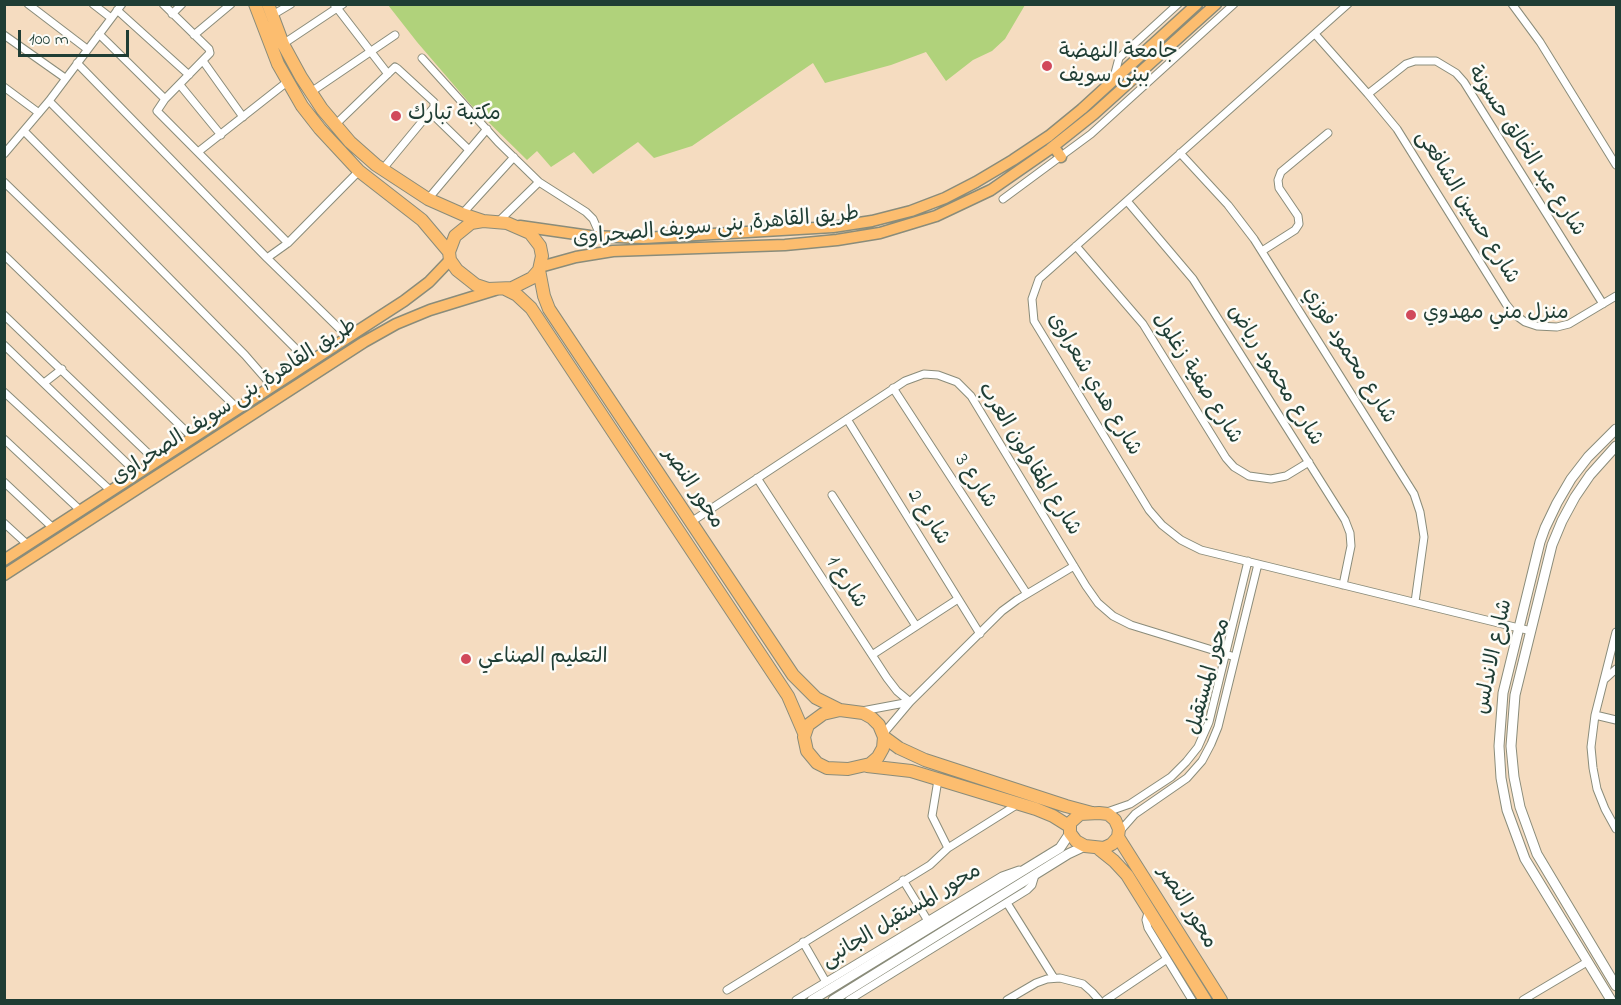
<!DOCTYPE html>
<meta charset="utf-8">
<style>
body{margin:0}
#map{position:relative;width:1621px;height:1005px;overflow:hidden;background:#f5dcc0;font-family:"Indie Flower",sans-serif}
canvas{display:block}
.frame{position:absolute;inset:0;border:6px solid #1f3d34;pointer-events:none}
.scale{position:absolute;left:18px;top:30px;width:111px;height:27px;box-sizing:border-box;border:3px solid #1f3d34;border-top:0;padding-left:8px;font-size:18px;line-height:21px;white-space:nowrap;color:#1f3d34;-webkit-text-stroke:4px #fdfcf7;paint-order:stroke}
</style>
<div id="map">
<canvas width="1621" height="1005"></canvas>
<div class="frame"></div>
<div class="scale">100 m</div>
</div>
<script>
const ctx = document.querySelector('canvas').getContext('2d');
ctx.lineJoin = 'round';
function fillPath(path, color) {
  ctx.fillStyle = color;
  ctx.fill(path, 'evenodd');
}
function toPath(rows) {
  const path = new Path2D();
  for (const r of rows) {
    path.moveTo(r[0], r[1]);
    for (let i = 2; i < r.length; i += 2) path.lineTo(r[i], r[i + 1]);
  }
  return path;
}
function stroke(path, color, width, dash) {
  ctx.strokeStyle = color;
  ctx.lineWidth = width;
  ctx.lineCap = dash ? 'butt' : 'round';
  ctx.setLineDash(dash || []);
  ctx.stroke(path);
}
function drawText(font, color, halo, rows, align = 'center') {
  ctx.font = font + ' "Indie Flower","Playpen Sans Arabic",sans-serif';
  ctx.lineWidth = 5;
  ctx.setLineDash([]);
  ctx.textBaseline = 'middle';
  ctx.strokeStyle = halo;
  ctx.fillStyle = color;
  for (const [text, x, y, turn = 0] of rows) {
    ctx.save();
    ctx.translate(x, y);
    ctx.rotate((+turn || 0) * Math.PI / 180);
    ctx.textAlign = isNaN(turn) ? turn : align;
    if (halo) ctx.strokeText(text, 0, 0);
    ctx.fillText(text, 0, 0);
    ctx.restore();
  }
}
const green = toPath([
 [388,5,1025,5,1005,39,992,51,973,60,946,81,926,52,891,65,825,83,813,63,692,146,654,158,638,142,593,174,574,152,551,167,537,151,527,160,471,105,417,42]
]);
const minor = toPath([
 [28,4,87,49],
 [93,4,111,18],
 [163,4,209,49,210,53,165,99,157,111,288,243],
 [334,4,388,74],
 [1348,4,1039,279,1032,299,1034,321,1149,510,1162,525,1181,540,1201,550,1531,631],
 [1512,4,1540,42,1616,165],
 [117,10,189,75],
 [172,14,182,4],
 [271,16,291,4],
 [99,34,165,99],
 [1315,34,1368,94,1397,129,1506,304,1514,314,1525,322,1537,326,1557,327,1569,324,1616,296],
 [4,35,65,78],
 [194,35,231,4],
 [283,44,343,4],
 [422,58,498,142,539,182,586,212,593,219,601,237],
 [203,61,243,117],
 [77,63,267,258,348,337],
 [1114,77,1119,58,1178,4],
 [180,85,221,135],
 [4,87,39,113],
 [311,92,395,35],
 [1368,94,1406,64,1415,61,1436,61,1456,73,1464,82,1603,304],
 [49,101,309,362],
 [430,112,469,150],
 [335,125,395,67,398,69,434,102,434,107,382,170],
 [24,131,245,355,272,386],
 [198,152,287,82],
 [1180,153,1228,205,1254,239,1414,494,1420,512,1424,537,1415,602],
 [4,154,49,101,122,4],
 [4,182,238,409],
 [428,199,487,129],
 [1003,199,1091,134,1234,4],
 [1127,201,1193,279,1345,520,1350,533,1351,546,1343,585],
 [462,214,514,157],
 [499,221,539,182],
 [1076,246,1143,324,1226,458,1234,467,1249,476,1271,479,1286,476,1309,462],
 [1262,251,1295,230,1299,224,1298,216,1279,188,1278,180,1281,172,1328,133],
 [4,255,193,438],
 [267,258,288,243,359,171],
 [4,315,156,461],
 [4,345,138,474],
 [44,383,62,369],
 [893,388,1027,594],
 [4,392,111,491],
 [847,419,980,634],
 [4,439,81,511],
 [757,478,887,678,897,691,910,702],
 [4,482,53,528],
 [832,495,916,626],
 [691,522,905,381,924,374,938,375,957,382,971,396,1086,586,1098,603,1113,616,1131,625,1235,657],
 [4,523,28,545],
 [1616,632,1595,715,1591,747,1593,768,1597,789,1605,809,1616,829],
 [872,655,958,599],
 [1605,679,1616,669],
 [862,711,910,702],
 [1595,715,1616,720],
 [883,734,910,702,1002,611,1017,600,1074,566],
 [938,780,932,816,948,848],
 [1104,813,1130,804,1171,777,1186,762,1198,747,1209,722,1248,561],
 [1120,831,1135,814,1187,778,1202,761,1211,744,1218,727,1258,564],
 [903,880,928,921],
 [1007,903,1054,978],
 [1149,909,1146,920,1148,928,1192,1000],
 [803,942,826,982],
 [727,990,930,865,948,848,1018,804],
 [796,1000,1002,876,1019,870],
 [849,1000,1027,890,1032,885,1035,875],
 [1007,1000,1036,983,1047,979,1060,978,1083,984,1092,992,1099,1000],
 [1106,1000,1167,959],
 [1523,1000,1587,962]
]);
const tertiary = toPath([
 [1616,446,1590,475,1575,497,1562,521,1552,545,1515,695,1511,746,1514,777,1520,807,1537,854,1616,986],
 [812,1000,1060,848,1070,833],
 [833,1000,1068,854,1085,846],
 [1611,1000,1525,859,1507,810,1501,778,1499,746,1503,693,1540,542,1545,528,1557,503,1571,479,1588,457,1616,429]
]);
const primary = toPath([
 [1054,147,1061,157],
 [520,226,590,236,644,238,833,227,872,221,911,211,945,198,976,182,1013,160,1049,136,1082,109,1197,4],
 [540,267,576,257,613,251,785,245,837,240,880,233,936,216,991,190,1050,149,1094,114,1216,4],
 [4,560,404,301,429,282,450,260],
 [4,575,364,342,396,324,430,310,495,290]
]);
const trunk = toPath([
 [255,4,278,64,302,106,320,129,359,171,422,220,449,252],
 [268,4,283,44,301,77,322,109,350,142,376,165,428,199,462,214,483,221,507,223,530,233,540,246,542,256,539,270,532,278,512,288,488,289,476,285,457,270,450,260,449,252,455,236,471,223,483,221],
 [539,270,544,296,549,309,793,675,816,698,840,710],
 [505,289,517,295,531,308,788,696,804,733],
 [840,710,863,713,872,718,879,725,884,737,883,748,878,757,870,764,848,769,827,768,817,763,807,751,804,737,808,725,823,714,840,710],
 [884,737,899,748,925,760,1066,806,1092,813],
 [867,766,911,771,1036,809,1053,816,1069,826],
 [1099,813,1108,814,1115,820,1119,829,1118,837,1112,844,1104,848,1085,846,1076,841,1070,833,1070,823,1080,814,1099,813],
 [1118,837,1221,1000],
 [1099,849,1114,861,1127,875,1205,1000]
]);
const markers = [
 [1047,66,6,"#d1495b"],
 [396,116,6,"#d1495b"],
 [1411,315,6,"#d1495b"],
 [466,659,6,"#d1495b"]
];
const poiNames = [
 ["جامعة النهضة",1059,54],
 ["ببنى سويف",1059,78],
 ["مكتبة تبارك",408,116],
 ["منزل مني مهدوي",1423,315],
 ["التعليم الصناعي",478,659]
];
const streetNames = [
 ["شارع عبد الخالق حسونة",1525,152,57],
 ["شارع حسين الشافعى",1466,208,58],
 ["طريق القاهرة, بنى سويف الصحراوى",716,228,-5],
 ["شارع محمود فوزي",1348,356,58],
 ["شارع محمود رياض",1274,376,58],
 ["شارع صفية زغلول",1196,379,58],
 ["شارع هدي شعراوى",1093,385,59],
 ["طريق القاهرة, بنى سويف الصحراوى",235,403,-33],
 ["شارع المقاولون العرب",1028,460,58],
 ["شارع 3",974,482,57],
 ["محور النصر",692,489,56],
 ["شارع 2",927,518,58],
 ["شارع 1",845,583,57],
 ["شارع الاندلس",1495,657,-78],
 ["محور المستقبل",1210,677,-75],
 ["محور النصر",1186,908,58],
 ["محور المستقبل الجانبى",902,917,-31]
];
fillPath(green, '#b0d27b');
stroke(minor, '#8a8c7a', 9);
stroke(tertiary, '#8a8c7a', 11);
stroke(primary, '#8a8c7a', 13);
stroke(trunk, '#8a8c7a', 14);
stroke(minor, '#fff', 7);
stroke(tertiary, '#fff', 9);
stroke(primary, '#fcbd6f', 10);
stroke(trunk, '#fcbd6f', 12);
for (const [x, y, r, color] of markers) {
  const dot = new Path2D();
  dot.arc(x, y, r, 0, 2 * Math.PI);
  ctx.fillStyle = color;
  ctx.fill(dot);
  stroke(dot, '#fdfcf7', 2);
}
drawText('21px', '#1f3d34', '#fdfcf7', poiNames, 'left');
drawText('21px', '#1f3d34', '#fdfcf7', streetNames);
</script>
